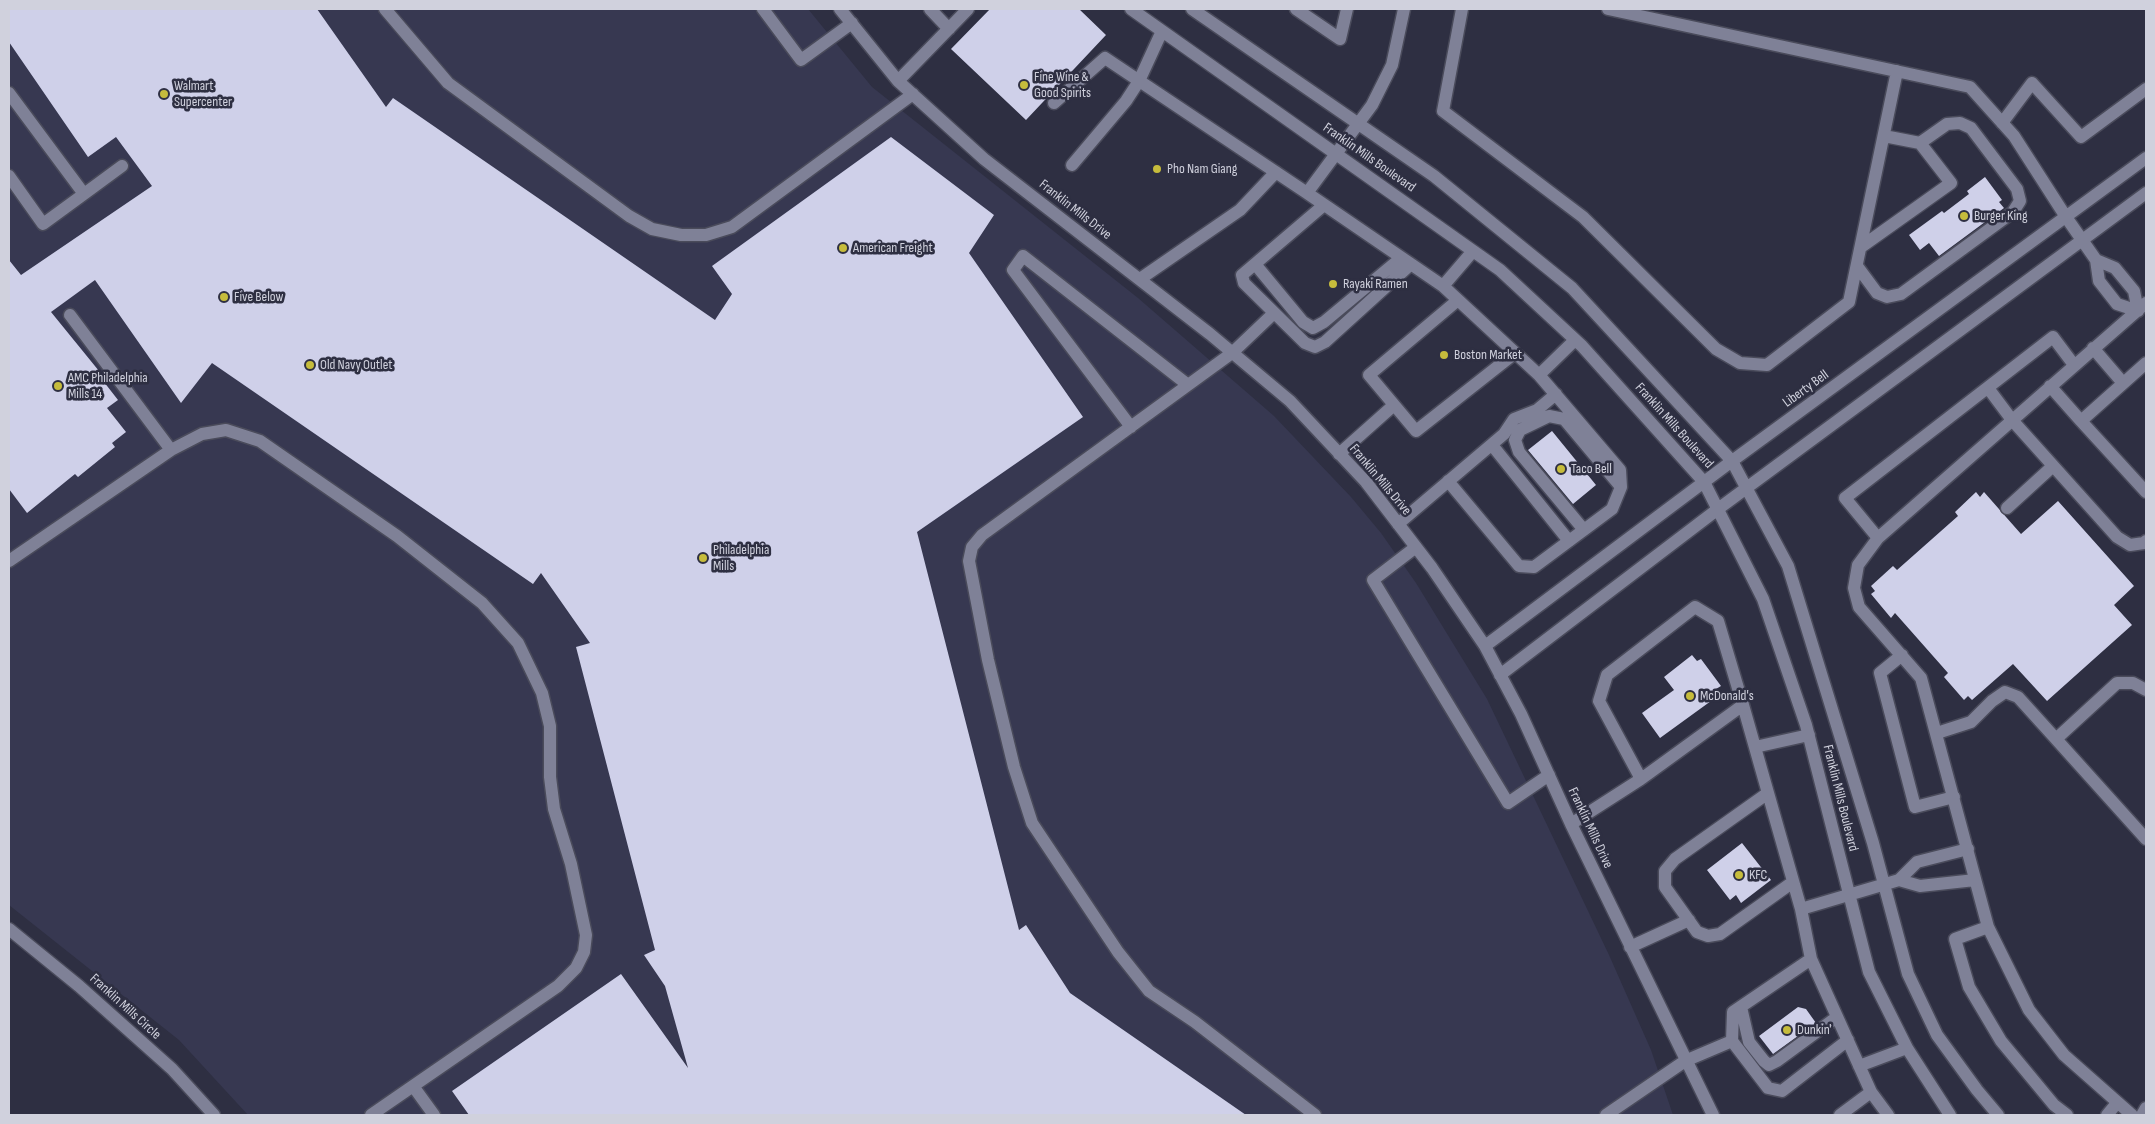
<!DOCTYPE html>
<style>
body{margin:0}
#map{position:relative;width:2155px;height:1124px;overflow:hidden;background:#2e2f42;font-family:"Sofia Sans Condensed",sans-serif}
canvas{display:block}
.frame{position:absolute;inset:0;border:10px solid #d0d1dd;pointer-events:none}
</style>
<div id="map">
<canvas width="2155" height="1124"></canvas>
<div class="frame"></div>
</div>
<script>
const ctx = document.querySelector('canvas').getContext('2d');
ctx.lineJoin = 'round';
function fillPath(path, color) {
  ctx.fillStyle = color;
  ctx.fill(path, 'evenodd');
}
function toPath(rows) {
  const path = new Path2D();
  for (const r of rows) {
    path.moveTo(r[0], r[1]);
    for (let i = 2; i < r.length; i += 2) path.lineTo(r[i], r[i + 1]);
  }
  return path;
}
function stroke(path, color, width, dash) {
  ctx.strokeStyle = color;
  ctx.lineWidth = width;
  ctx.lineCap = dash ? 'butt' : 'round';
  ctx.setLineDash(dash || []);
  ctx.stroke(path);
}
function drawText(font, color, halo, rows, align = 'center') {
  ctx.font = font + ' "Sofia Sans Condensed",sans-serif';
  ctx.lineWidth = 5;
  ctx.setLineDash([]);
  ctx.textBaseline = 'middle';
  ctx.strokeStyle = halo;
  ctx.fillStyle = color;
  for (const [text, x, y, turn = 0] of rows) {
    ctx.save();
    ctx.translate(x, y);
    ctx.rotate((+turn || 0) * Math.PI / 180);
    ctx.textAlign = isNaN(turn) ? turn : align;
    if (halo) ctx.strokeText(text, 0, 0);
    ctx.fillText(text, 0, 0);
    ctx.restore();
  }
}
const built = toPath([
 [9,9,808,9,872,87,1138,298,1274,416,1351,497,1381,533,1416,583,1487,699,1609,955,1651,1050,1673,1115,248,1115,179,1040,9,905]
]);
const building = toPath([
 [9,9,317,9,386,107,393,98,715,320,732,294,712,266,891,137,994,215,969,253,1083,417,917,532,1019,930,1026,925,1070,993,1246,1115,469,1115,452,1091,621,974,688,1068,665,986,644,955,655,950,576,647,590,643,541,573,533,584,212,363,181,403,95,280,51,312,99,371,97,373,118,400,107,408,126,432,112,443,115,447,78,477,75,474,27,513,9,489,9,260,21,275,152,186,116,137,88,157,9,42],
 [990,9,1079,9,1106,35,1026,120,951,49],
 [1985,177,2002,200,1999,202,2004,208,1939,256,1929,243,1920,250,1909,235,1942,211,1944,213,1969,194,1967,191],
 [1552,431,1596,485,1573,504,1528,450],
 [1976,492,1980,497,1984,492,2021,534,2058,501,2134,586,2114,605,2132,625,2047,701,2013,664,1972,700,1968,696,1964,700,1944,677,1948,673,1895,613,1891,618,1871,594,1875,591,1871,586,1893,566,1897,570,1958,516,1955,512],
 [1692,655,1697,661,1701,659,1721,686,1716,689,1719,693,1710,700,1711,701,1660,738,1642,713,1674,690,1664,677],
 [1742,843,1771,880,1741,903,1736,895,1730,900,1707,870],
 [1798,1007,1806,1009,1816,1023,1773,1054,1759,1036]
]);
const minor = toPath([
 [385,9,448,83,629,216,652,229,681,235,706,235,732,227,913,94],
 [763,9,801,60,852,23],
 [840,9,898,81,984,159,1210,334,1290,401,1366,482,1432,568,1485,646,1521,714,1571,824,1713,1115],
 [930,9,949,29],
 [1131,9,1500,270,1582,346,1704,482,1763,599,1806,725,1869,972,1907,1048,1950,1115],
 [1192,9,1434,176,1572,288,1732,461,1788,566,1873,843,1908,974,1937,1035,1977,1090,1998,1115],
 [1296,9,1340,39,1347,9],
 [1404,9,1392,65,1372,105,1307,193,1443,286,1539,375],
 [1462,9,1443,111,1583,217,1716,349,1740,363,1767,365,1849,302,1897,71],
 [1608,9,1970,87,2014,136,2066,217,2096,260,2099,281,2117,304,2138,311,2134,291,2115,268,2096,260],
 [898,81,968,9],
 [9,93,84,194,43,224,9,176],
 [1054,103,1105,58,1307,193],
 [2002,123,2032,83,2081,137,2146,89],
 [1072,165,1126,101,1139,81,1162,31],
 [84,194,122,166],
 [1324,205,1242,275,1244,283,1305,343,1315,347,1325,342,1411,264],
 [1861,247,1951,183,1920,143,1884,136],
 [1255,264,1303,322,1313,328,1324,322,1401,258],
 [1857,266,1877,293,1887,297,1901,294,2013,212,2020,201,2017,189,1971,128,1960,123,1947,124,1920,143],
 [1140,279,1240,210,1276,172],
 [1443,286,1473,251],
 [1458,300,1369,375,1416,431,1515,353],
 [1274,313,1232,353,982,535,972,547,969,561,988,660,1014,767,1032,823,1118,952,1149,991,1195,1022,1315,1115],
 [70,315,171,450],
 [2093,348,2123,383],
 [2146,363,2081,421,2146,492],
 [2050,386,2081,421],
 [1988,388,2012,420,2117,537,2130,545,2144,543,2146,541],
 [1131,427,1013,270,1023,256,1188,385],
 [1492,445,1569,541],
 [1339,454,1394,405],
 [1448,481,1519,566,1534,567,1612,509,1621,487,1620,470,1539,375,1575,340],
 [2007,508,2053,466],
 [1398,524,1504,434,1514,419,1537,410,1556,394],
 [1584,530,1519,452,1515,440,1520,430,1549,416,1564,419,1621,487],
 [1878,538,1845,498,2053,337,2074,365],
 [1416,547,1373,580,1508,803,1549,775],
 [9,561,171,450,202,434,226,430,260,441,397,536,482,603,518,643,542,693,550,726,550,777,554,809,571,864,586,935,584,952,576,968,558,986,413,1086],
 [1485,646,1732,461,2146,158],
 [1902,655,1880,673,1915,807,1954,797],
 [1500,675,1718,509,2146,193],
 [1743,705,1641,779,1599,701,1607,675,1695,607,1718,621,1743,705,1768,793,1801,909],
 [1937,733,1971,722,1992,701,2005,692,2018,697,2056,739,2117,683,2133,683,2146,690],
 [2056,739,2146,839],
 [1755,747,1809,735],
 [1768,793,1675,859,1665,871,1665,887,1697,932,1708,936,1720,934,1793,882],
 [1571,824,1641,779],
 [1899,880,1917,862,1968,849],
 [1988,927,1955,939,1969,987,2001,1041,2054,1105,2067,1115],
 [9,929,79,986,172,1069,214,1115],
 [1630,947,1689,920],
 [1811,959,1801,909,1899,880,1920,886,1975,880],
 [1741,1007,1749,1042,1764,1061,1769,1065,1777,1061,1837,1017],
 [1848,1040,1782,1091,1768,1088,1732,1041,1733,1012,1811,959,1871,1092,1888,1115],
 [1859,1066,1907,1048],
 [371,1115,413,1086,434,1115],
 [1606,1115,1685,1061,1732,1041],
 [1840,1115,1871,1092],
 [2107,1115,2117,1103],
 [2132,1115,2064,1055,2029,1010,1988,927,1921,678,1859,607,1854,588,1858,565,1878,538,2146,303],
 [2142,1115,2146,1108]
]);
const markers = [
 [1024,85,5,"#c6bc3c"],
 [164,94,5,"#c6bc3c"],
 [1157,169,5,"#c6bc3c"],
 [1964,216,5,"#c6bc3c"],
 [843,248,5,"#c6bc3c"],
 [1333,284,5,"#c6bc3c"],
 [224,297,5,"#c6bc3c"],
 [1444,355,5,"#c6bc3c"],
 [310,365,5,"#c6bc3c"],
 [58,386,5,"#c6bc3c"],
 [1561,469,5,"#c6bc3c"],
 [703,558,5,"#c6bc3c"],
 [1690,696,5,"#c6bc3c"],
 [1739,875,5,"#c6bc3c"],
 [1787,1030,5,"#c6bc3c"]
];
const poiNames = [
 ["Fine Wine &",1034,77],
 ["Good Spirits",1034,93],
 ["Walmart",174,86],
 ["Supercenter",174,102],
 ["Pho Nam Giang",1167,169],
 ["Burger King",1974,216],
 ["American Freight",853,248],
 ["Rayaki Ramen",1343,284],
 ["Five Below",234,297],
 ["Boston Market",1454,355],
 ["Old Navy Outlet",320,365],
 ["AMC Philadelphia",68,378],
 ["Mills 14",68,394],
 ["Taco Bell",1571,469],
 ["Philadelphia",713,550],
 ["Mills",713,566],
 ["McDonald's",1700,696],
 ["KFC",1749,875],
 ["Dunkin'",1797,1030]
];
const streetNames = [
 ["Franklin Mills Boulevard",1369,158,35],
 ["Franklin Mills Drive",1075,210,38],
 ["Liberty Bell",1806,389,-36],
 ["Franklin Mills Boulevard",1674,426,48],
 ["Franklin Mills Drive",1380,480,50],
 ["Franklin Mills Boulevard",1840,798,76],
 ["Franklin Mills Drive",1590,828,65],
 ["Franklin Mills Circle",125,1007,42]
];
fillPath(built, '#373851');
fillPath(building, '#cfd0e9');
stroke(minor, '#4a4b5b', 15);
stroke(minor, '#7f8197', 12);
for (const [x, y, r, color] of markers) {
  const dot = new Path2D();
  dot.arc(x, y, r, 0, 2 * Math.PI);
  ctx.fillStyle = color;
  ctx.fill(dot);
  stroke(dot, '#2e2f42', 2);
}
drawText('14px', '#d0d1dd', '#2e2f42', poiNames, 'left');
drawText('14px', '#d0d1dd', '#2e2f42', streetNames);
</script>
